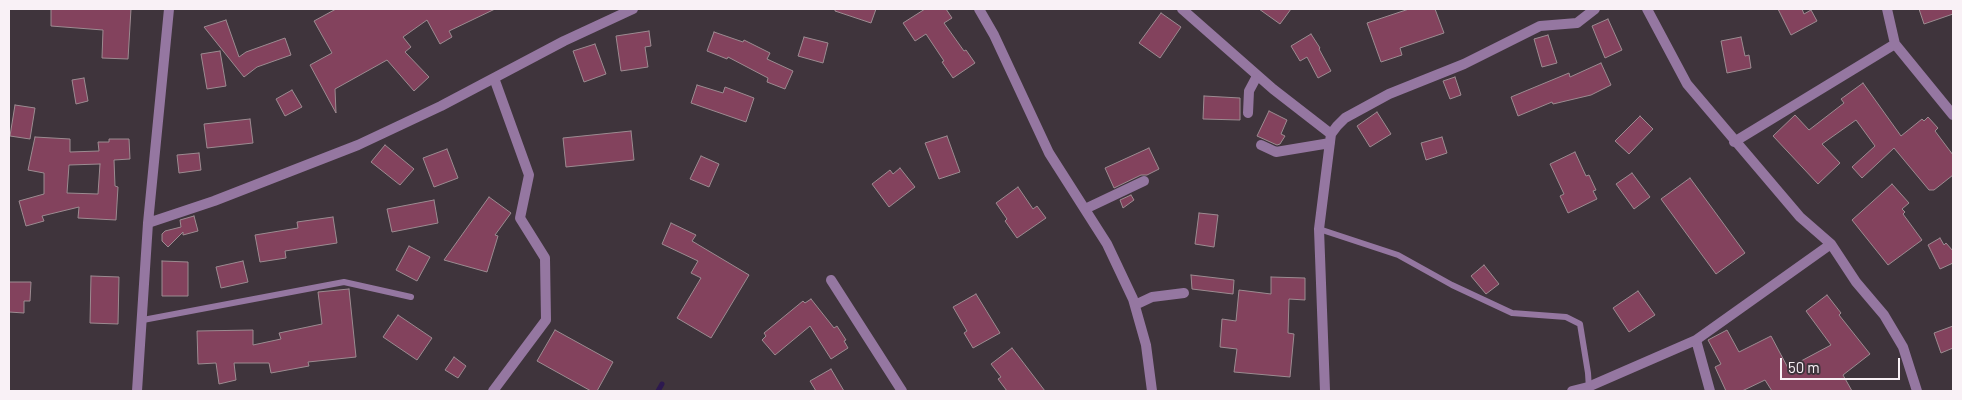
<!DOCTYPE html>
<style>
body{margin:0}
#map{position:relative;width:1962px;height:400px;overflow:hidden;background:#3f343c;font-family:Barlow,sans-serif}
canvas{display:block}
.frame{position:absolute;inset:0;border:10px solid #f9f1f6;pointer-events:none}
.scale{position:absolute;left:1780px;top:358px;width:120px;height:22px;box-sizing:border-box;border:2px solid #f9f1f6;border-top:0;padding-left:6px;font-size:15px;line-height:18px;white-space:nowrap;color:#f9f1f6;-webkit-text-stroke:4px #3f343c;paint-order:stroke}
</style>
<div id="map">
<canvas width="1962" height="400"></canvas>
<div class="frame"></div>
<div class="scale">50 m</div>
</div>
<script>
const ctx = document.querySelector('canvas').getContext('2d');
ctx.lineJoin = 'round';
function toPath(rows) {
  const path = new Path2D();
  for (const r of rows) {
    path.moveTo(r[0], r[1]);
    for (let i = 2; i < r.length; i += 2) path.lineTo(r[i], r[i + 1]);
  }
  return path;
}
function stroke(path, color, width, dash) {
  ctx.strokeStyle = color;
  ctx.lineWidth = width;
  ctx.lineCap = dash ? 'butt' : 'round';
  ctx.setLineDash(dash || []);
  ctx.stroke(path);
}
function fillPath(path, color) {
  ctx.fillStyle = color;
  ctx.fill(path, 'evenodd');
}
const stream = toPath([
 [658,391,662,384]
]);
const building = toPath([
 [51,9,131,9,128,59,102,58,103,30,51,26,51,9],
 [336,9,495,9,449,31,452,37,440,44,427,20,403,37,411,47,405,52,429,77,414,91,387,60,335,89,336,113,310,65,332,53,314,21,336,9],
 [835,9,876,9,871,23,835,11,835,9],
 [925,9,946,9,952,18,944,23,964,51,966,50,975,63,953,78,942,62,944,61,926,34,915,41,903,23,925,9],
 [1259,9,1291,9,1280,24,1259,9],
 [1409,9,1435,9,1444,33,1400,48,1402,55,1381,62,1367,23,1409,9],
 [1778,9,1802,9,1804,14,1811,10,1817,21,1791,35,1778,9],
 [1919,9,1953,9,1953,14,1924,24,1919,9],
 [1161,13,1181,27,1160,58,1139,43,1161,13],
 [1608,19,1622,50,1605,58,1592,26,1608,19],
 [226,20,239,57,246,52,285,38,291,55,257,67,244,77,204,27,226,20],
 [649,31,651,46,645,47,648,67,621,71,616,36,649,31],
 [714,32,743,42,744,40,770,53,767,59,793,71,785,89,767,82,768,78,728,57,727,59,707,51,714,32],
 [1311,34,1320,48,1319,49,1331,71,1318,78,1307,57,1300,61,1291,46,1311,34],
 [1548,35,1557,63,1542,67,1534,39,1548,35],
 [804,37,828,43,823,63,798,56,804,37],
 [1741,37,1745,56,1749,55,1751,68,1727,73,1721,41,1741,37],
 [595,44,606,74,584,82,573,51,595,44],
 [220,51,226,86,207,89,201,54,220,51],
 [1601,63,1611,85,1591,95,1553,104,1552,102,1518,116,1511,97,1569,73,1570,77,1601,63],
 [1455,77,1461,95,1450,99,1443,81,1455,77],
 [84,78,88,101,76,104,72,80,84,78],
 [1863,83,1901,136,1922,119,1924,121,1928,117,1938,128,1935,131,1953,155,1953,175,1934,190,1929,190,1894,148,1862,178,1852,167,1875,146,1856,120,1822,144,1840,163,1818,184,1773,136,1795,115,1809,130,1844,103,1841,99,1863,83],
 [697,85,723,93,725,87,754,98,746,122,691,103,697,85],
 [292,90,302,107,285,116,276,99,292,90],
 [1204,96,1240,98,1240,120,1203,119,1204,96],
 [15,105,35,108,30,139,10,136,15,105],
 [1269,111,1287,120,1281,134,1285,136,1280,144,1277,145,1257,136,1269,111],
 [1377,112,1391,134,1370,147,1357,126,1377,112],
 [1640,116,1653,129,1629,154,1615,141,1640,116],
 [250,119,253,143,207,148,204,124,250,119],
 [631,131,634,160,566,167,563,138,631,131],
 [947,136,960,172,939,179,925,143,947,136],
 [35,137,70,139,70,152,99,151,98,142,109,142,109,139,129,139,130,159,114,160,115,186,118,187,116,220,78,218,79,207,42,216,44,221,26,226,19,201,44,194,44,173,28,170,35,137],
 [100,164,98,194,67,193,69,165,100,164],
 [1442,137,1447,153,1426,160,1421,143,1442,137],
 [385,145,414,169,400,185,371,162,385,145],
 [1149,148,1159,169,1147,175,1141,175,1114,188,1105,168,1149,148],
 [447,149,458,178,434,187,423,158,447,149],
 [1575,152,1586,176,1589,175,1596,190,1593,191,1597,199,1568,213,1560,196,1564,194,1550,164,1575,152],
 [199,153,201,170,179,173,177,155,199,153],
 [701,156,719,164,709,187,690,179,701,156],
 [900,168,915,187,889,207,872,184,890,170,893,174,900,168],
 [1632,173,1650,197,1634,209,1616,184,1632,173],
 [1690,178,1745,253,1716,274,1661,199,1690,178],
 [1892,184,1909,203,1902,209,1905,212,1903,214,1922,240,1888,265,1852,220,1892,184],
 [1018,187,1033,209,1037,206,1046,218,1017,238,1005,221,1007,219,996,203,1018,187],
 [1131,195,1134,200,1123,208,1120,200,1131,195],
 [489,197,511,213,495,235,498,236,487,272,444,260,489,197],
 [434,200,438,223,392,232,387,209,434,200],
 [1199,213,1218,215,1214,247,1195,244,1199,213],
 [194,216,198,231,183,235,183,232,168,247,162,241,162,234,165,231,181,227,180,220,194,216],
 [333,217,337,243,285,251,286,258,260,262,255,235,298,228,297,222,333,217],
 [671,223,696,235,692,241,749,275,711,338,677,318,701,278,691,273,698,261,662,244,671,223],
 [1940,238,1944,245,1946,243,1953,251,1953,263,1940,269,1928,245,1940,238],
 [409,246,430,257,417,281,396,270,409,246],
 [162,261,188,262,188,296,162,296,162,261],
 [243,261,248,282,221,288,216,267,243,261],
 [1484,265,1499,284,1486,294,1471,276,1484,265],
 [1191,275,1234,280,1233,294,1192,289,1191,275],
 [91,276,119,277,118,324,90,323,91,276],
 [1271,277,1305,278,1305,300,1289,299,1288,333,1294,334,1290,377,1234,372,1237,349,1220,347,1222,319,1236,321,1239,290,1271,294,1271,277],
 [9,282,31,282,30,301,24,301,24,313,9,312,9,282],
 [349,289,356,357,308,362,309,366,271,373,269,363,234,363,236,380,219,384,216,363,198,364,197,331,253,330,253,345,281,339,279,333,322,324,318,292,349,289],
 [1638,291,1655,315,1629,332,1613,308,1638,291],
 [976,294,1000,333,973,348,964,333,967,331,953,307,976,294],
 [1827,295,1841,313,1839,315,1870,354,1843,375,1852,391,1772,391,1765,380,1742,391,1726,391,1715,367,1721,364,1708,340,1727,330,1739,352,1771,336,1788,368,1831,345,1806,311,1827,295],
 [811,299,834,328,837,326,846,340,844,341,848,348,831,359,810,326,775,355,762,340,766,336,764,333,803,301,805,303,811,299],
 [398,315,432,338,417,360,383,337,398,315],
 [1953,326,1953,348,1941,353,1934,333,1953,326],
 [555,330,613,362,597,391,591,391,537,361,555,330],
 [1012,348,1019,357,1045,391,1007,391,998,379,1001,377,991,364,1012,348],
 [454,357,466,366,458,378,445,370,454,357],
 [831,369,844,391,816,391,810,381,831,369]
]);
const service = toPath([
 [1319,229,1398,255,1452,285,1512,313,1566,317,1580,324,1588,373,1589,389],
 [143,320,344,282,411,297]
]);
const minor = toPath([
 [979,9,994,35,1049,153,1107,244,1133,299,1146,345,1152,391],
 [1182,9,1273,89,1331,134],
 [1647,9,1687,84,1800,217,1831,244,1856,282,1884,315,1903,347,1917,391],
 [1887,9,1895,44,1953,115],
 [1248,113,1249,91,1257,76],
 [1734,142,1895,44],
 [1261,145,1276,152,1330,143],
 [1085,209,1144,181],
 [148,223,214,201,358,145,441,106,564,41,633,9],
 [831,280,902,391],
 [1135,305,1152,297,1184,293],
 [1696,340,1710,391],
 [137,391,148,223,169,9],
 [493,391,546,320,545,258,520,218,529,175,494,78],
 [1325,391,1319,229,1331,134,1337,126,1345,118,1389,94,1464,64,1540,26,1577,23,1595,9],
 [1572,391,1588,387,1696,340,1831,244]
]);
stroke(stream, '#2d194f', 5);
fillPath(building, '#83425d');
stroke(building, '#9c8b91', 1);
stroke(service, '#9577a1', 6);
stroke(minor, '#9577a1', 10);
</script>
